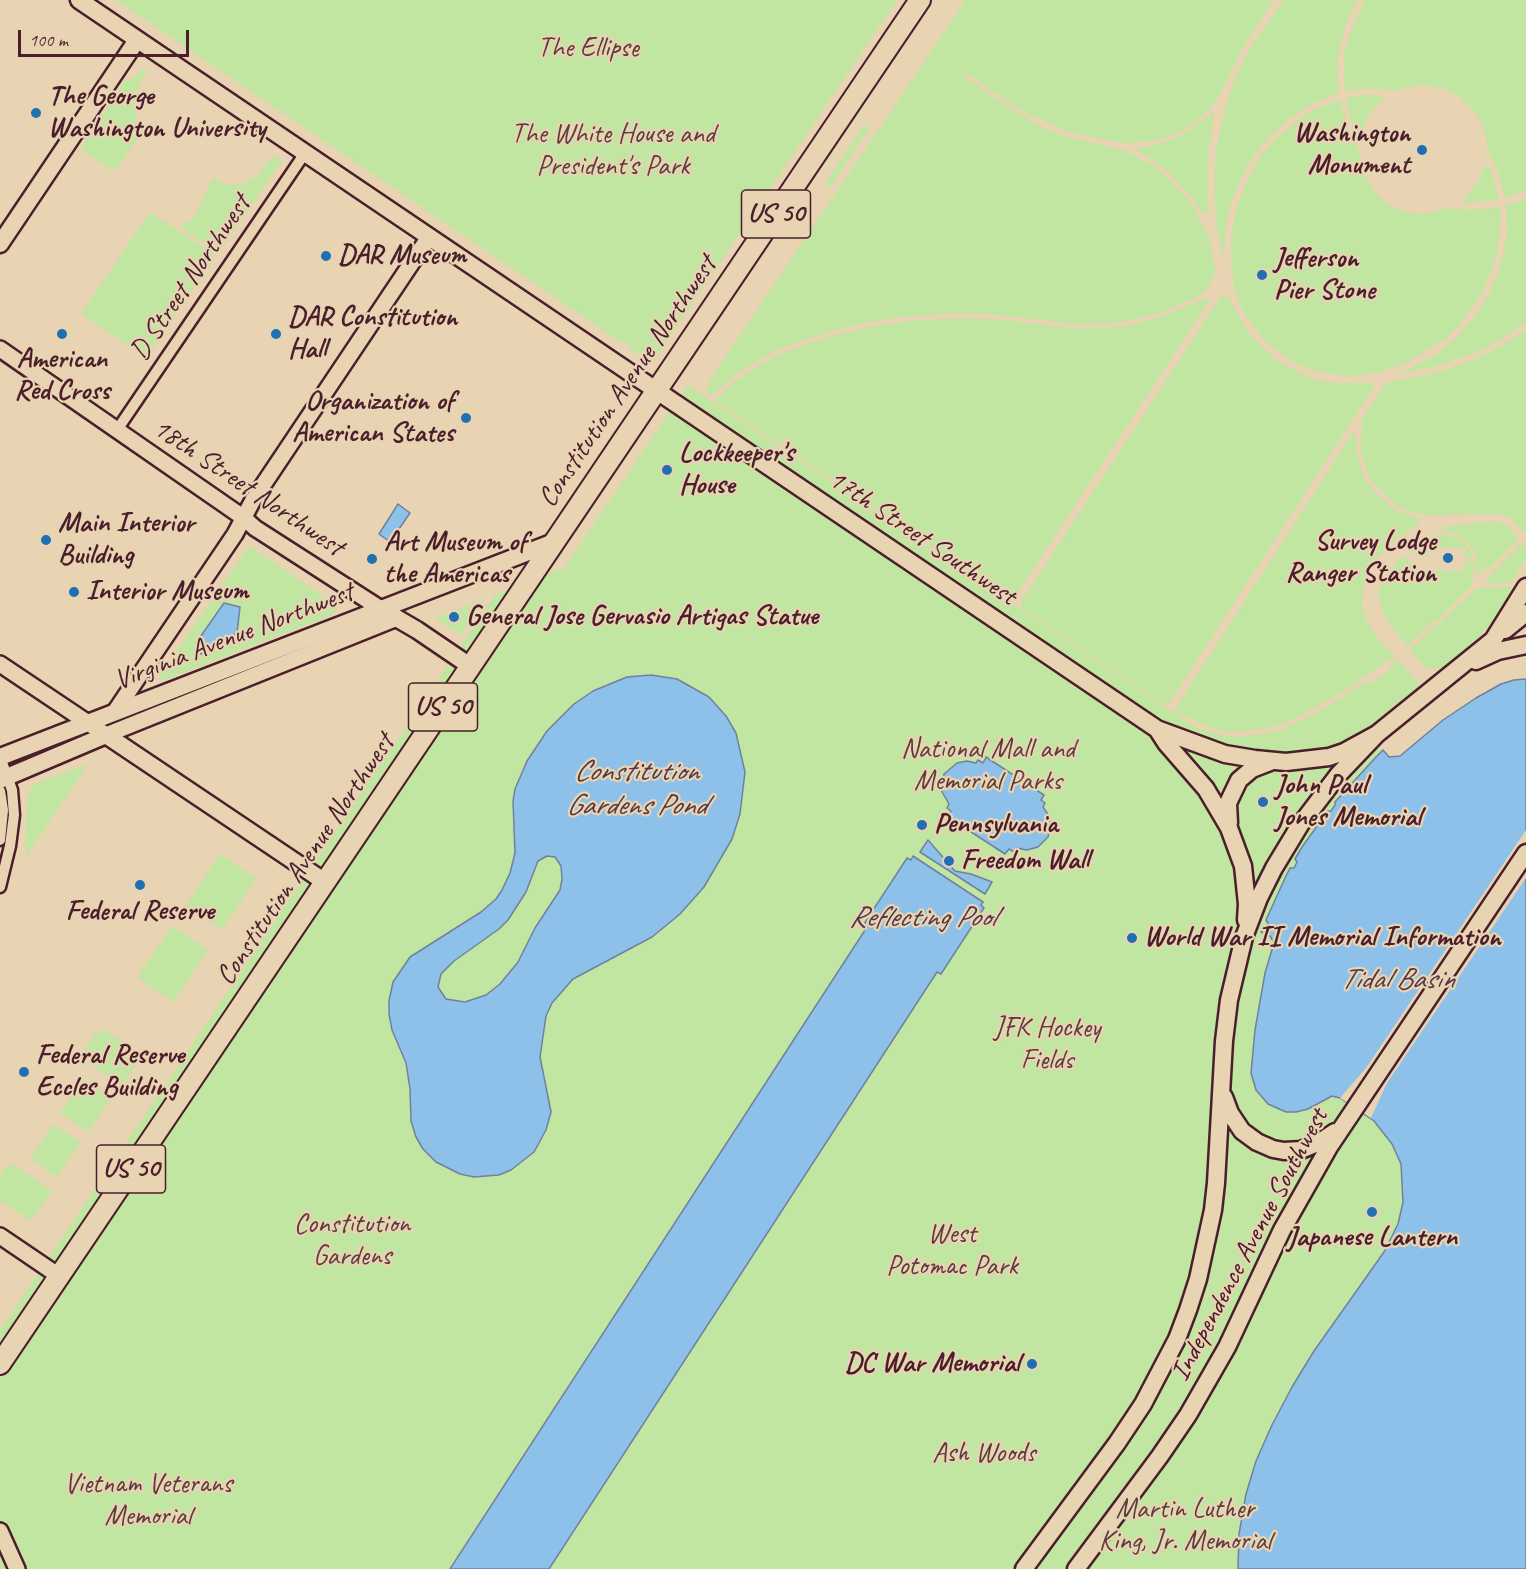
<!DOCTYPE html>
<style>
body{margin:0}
#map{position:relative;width:1526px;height:1569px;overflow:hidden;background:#e8d3b2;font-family:Caveat,sans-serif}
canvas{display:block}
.scale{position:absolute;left:18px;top:30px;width:171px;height:27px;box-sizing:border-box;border:3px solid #4a1f2b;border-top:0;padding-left:8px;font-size:18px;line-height:21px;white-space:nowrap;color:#4a1f2b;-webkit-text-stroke:4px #e8d3b2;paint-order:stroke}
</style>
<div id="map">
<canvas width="1526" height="1569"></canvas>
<div class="scale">100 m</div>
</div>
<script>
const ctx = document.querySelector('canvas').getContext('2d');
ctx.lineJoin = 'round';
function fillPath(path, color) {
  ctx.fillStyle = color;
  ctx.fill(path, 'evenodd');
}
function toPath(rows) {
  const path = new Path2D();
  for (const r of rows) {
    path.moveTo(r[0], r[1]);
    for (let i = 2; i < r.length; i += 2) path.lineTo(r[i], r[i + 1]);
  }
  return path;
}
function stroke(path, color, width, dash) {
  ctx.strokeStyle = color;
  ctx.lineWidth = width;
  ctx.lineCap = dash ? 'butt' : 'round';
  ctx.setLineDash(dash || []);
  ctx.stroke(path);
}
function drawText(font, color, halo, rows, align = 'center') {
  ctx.font = font + ' Caveat,sans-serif';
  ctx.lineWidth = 4.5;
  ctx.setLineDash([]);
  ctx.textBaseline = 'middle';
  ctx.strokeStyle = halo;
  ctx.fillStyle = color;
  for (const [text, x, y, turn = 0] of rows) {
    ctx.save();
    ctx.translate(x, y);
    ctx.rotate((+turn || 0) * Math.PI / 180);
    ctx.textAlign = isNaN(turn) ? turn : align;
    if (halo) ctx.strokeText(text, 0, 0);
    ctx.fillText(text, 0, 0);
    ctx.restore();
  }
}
const green = toPath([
 [116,0,897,0,653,362,636,352,628,347,629,345,623,341,621,342],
 [966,0,1274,0,1244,45,1222,90,1213,105,1195,122,1184,129,1168,137,1154,141,1121,143,1069,132,1025,113,966,73,964,76,1005,105,1044,128,1064,136,1127,151,1155,167,1169,179,1192,205,1208,235,1215,268,1214,275,1207,289,1195,298,1156,314,1115,323,1073,324,991,314,955,313,902,317,863,323,818,335,774,351,741,371,715,392,710,394,705,392,711,384,709,381],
 [1284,0,1357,0,1348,19,1340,46,1337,64,1339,93,1315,102,1291,117,1269,137,1252,158,1241,178,1231,202,1227,221,1223,258,1216,222,1214,180,1216,151,1224,112,1235,79,1251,46],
 [1365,0,1526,0,1526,191,1505,198,1497,169,1487,150,1486,134,1479,118,1470,106,1458,96,1442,88,1427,85,1418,85,1397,90,1368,89,1345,91,1344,54,1352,28],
 [143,68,147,71,137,88,134,105,137,121,144,129,117,167,112,170,80,149,124,82,136,76],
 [1364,95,1386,96,1370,113,1359,137,1350,118,1346,98],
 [1340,100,1347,124,1358,148,1363,173,1375,193,1387,204,1408,213,1424,214,1449,208,1469,210,1500,207,1501,215,1497,254,1490,274,1482,293,1459,325,1445,339,1408,362,1380,372,1348,377,1316,371,1302,366,1288,359,1264,340,1246,316,1239,302,1234,286,1231,260,1231,243,1235,212,1247,181,1261,156,1272,143,1299,119,1315,109],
 [1214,112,1208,156,1208,211,1204,214,1186,191,1168,171,1136,149,1168,141,1180,136],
 [864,125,870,128,831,187,825,183],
 [273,155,282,161,218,253,181,228,187,221,189,223,205,199,203,197,213,178,224,184,242,184,258,175],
 [1485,165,1488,166,1491,172,1499,200,1463,203,1462,201,1478,182],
 [1526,199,1526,323,1493,344,1472,354,1434,367,1398,374,1435,355,1456,338,1473,319,1487,298,1498,274,1504,252,1507,232,1506,205],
 [150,212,215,255,147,358,81,314],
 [1223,296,1229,298,1249,334,1276,360,1304,375,1321,381,1336,383,1373,383,1375,385,1170,702,1164,704,1022,608,1021,602,1220,298],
 [1205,298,1209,301,1015,597,1008,598,783,446,788,438,787,436,780,444,716,401,716,399,734,382,773,357,815,341,869,327,918,320,964,318,1005,320,1065,328,1121,327,1161,317],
 [1526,330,1526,532,1525,533,1509,517,1499,514,1427,515,1408,511,1393,503,1371,480,1363,461,1361,450,1362,419,1383,387,1389,382,1435,373,1475,359,1498,348],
 [688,385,1197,728,1221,735,1239,737,1269,733,1284,729,1323,709,1366,682,1369,685,1390,670,1389,667,1398,660,1418,683,1415,690,1361,737,1382,751,1346,788,1335,801,1336,805,1331,811,1328,811,1309,837,1295,859,1297,861,1267,921,1265,930,1261,932,1270,936,1273,941,1273,946,1265,973,1254,1085,1256,1090,1259,1096,1296,1112,1308,1109,1325,1099,1332,1096,1340,1098,1374,1121,1392,1144,1401,1164,1403,1202,1398,1224,1384,1252,1302,1370,1281,1406,1256,1461,1241,1513,1238,1569,0,1569,0,1330,495,595,564,568],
 [1352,434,1356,436,1357,455,1362,473,1375,493,1395,510,1420,519,1419,523,1393,542,1374,561,1367,574,1363,587,1362,608,1366,620,1378,639,1395,656,1336,696,1291,720,1274,727,1241,731,1223,731,1207,726,1174,711],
 [1497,521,1508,526,1519,539,1487,570,1484,567,1476,575,1476,554,1473,549,1463,538,1444,531,1441,527],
 [1438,535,1450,536,1462,541,1469,549,1473,558,1465,558,1465,548,1431,547,1430,556,1411,554,1412,551,1423,542],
 [1522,543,1526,551,1526,562,1524,562,1513,580,1508,584,1484,582],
 [249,546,335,604,337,609,332,615,162,681,159,677],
 [1400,558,1406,558,1412,564,1426,570,1464,571,1465,561,1474,561,1472,585,1443,614,1407,646,1384,616,1379,598,1379,588,1383,578],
 [1485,587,1515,588,1493,621,1472,644,1443,667,1433,669,1425,666,1410,650,1476,589],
 [485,599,461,635,435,618],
 [84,765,87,766,26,856,25,854,27,798,30,789,37,783],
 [220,854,256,878,222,930,185,906],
 [172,926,208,950,173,1002,137,977],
 [102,1028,142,1055,122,1086,81,1058,85,1052,83,1051,96,1032,98,1034],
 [84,1079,111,1097,88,1132,60,1113],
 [53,1124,81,1142,57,1177,30,1158],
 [12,1163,52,1191,31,1221,0,1200,0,1176,5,1168,8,1169]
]);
const water = toPath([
 [398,504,410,513,390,542,379,534,398,504],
 [224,603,240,607,237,633,201,654,196,643,224,603],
 [651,675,677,679,709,697,726,716,736,733,745,772,740,814,732,839,704,887,680,914,652,937,573,979,552,1003,546,1016,540,1057,551,1112,546,1130,534,1152,511,1170,499,1175,474,1177,460,1174,436,1162,423,1149,416,1137,411,1121,410,1089,406,1063,392,1030,389,1014,389,1001,393,982,410,957,481,912,496,899,502,890,510,873,515,853,513,801,515,789,527,761,547,731,574,704,593,691,627,677,651,675],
 [547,856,555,857,561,866,562,879,560,890,535,928,518,962,500,984,486,995,465,1002,446,999,438,987,441,974,454,961,499,929,508,920,526,892,538,861,547,856],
 [1526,679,1526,1569,1238,1569,1239,1534,1246,1494,1256,1461,1272,1425,1292,1387,1314,1351,1384,1252,1398,1224,1403,1202,1401,1164,1392,1144,1374,1121,1340,1098,1332,1096,1308,1109,1296,1112,1286,1112,1268,1104,1256,1090,1251,1073,1255,1030,1265,973,1273,946,1273,941,1270,936,1261,932,1265,930,1268,923,1266,920,1285,878,1290,868,1294,868,1297,862,1295,859,1302,847,1328,811,1331,811,1335,805,1335,802,1376,757,1383,750,1389,757,1400,756,1443,720,1476,698,1501,684,1514,680,1526,679],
 [986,757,1044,795,1041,800,1045,803,1043,807,1049,816,1051,827,1048,837,1038,847,1027,850,1017,848,1014,852,1009,849,1005,854,948,817,951,811,947,808,949,804,941,790,944,774,957,763,967,761,976,763,978,760,983,763,986,757],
 [928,840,955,871,971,874,992,882,985,894,920,852,928,840],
 [913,856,983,902,981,905,984,908,941,974,937,972,549,1569,450,1569,867,927,864,924,907,858,911,860,913,856]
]);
const pier = toPath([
 [1526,830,1526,878,1387,1083,1371,1118,1340,1098,1366,1068]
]);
const street = toPath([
 [117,430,305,153],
 [0,791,3,810,0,840],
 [0,887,10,846,14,815,12,790,0,757]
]);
const secondary = toPath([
 [0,349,244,518,255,528,381,609],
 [0,664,106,735,397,618],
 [114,713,235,534,253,500,429,237],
 [0,1236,59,1276],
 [0,1531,17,1569]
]);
const primary = toPath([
 [79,0,1157,729,1225,754,1255,759,1286,762,1329,757,1344,752,1377,734],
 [0,244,137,40],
 [381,609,417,630,470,666],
 [1505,630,1526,613],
 [1476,661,1498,651,1526,645],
 [1157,729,1166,743,1206,789,1229,828,1243,866,1247,904,1246,920],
 [0,757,554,542],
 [0,780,106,735,325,882],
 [1229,823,1228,803,1239,780,1252,769,1270,762],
 [1224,1097,1230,1113,1242,1131,1257,1142,1273,1149,1284,1151,1301,1150,1320,1142,1335,1132],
 [1024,1569,1117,1443,1143,1404,1177,1339,1188,1310,1198,1279,1213,1210,1216,1183,1224,1041,1229,1000,1244,937,1259,898,1274,868,1300,825,1338,775,1377,734,1493,640,1526,587],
 [1076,1569,1160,1456,1188,1415,1227,1347,1282,1230,1329,1147,1526,853]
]);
const highway = toPath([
 [0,1364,920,0]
]);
const markers = [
 [36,113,6,"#1f6fb2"],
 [1422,150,6,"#1f6fb2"],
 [326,256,6,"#1f6fb2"],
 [1262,275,6,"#1f6fb2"],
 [62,334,6,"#1f6fb2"],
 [276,334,6,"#1f6fb2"],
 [466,418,6,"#1f6fb2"],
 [667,470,6,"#1f6fb2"],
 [46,540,6,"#1f6fb2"],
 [1448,558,6,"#1f6fb2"],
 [372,559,6,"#1f6fb2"],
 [74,592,6,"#1f6fb2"],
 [454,617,6,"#1f6fb2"],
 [1263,802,6,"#1f6fb2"],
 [922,825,6,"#1f6fb2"],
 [949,861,6,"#1f6fb2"],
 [140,885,6,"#1f6fb2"],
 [1132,938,6,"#1f6fb2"],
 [24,1072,6,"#1f6fb2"],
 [1372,1212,6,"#1f6fb2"],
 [1032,1364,6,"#1f6fb2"]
];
const shields = [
 [776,214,69],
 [443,707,69],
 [131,1169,69]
];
const shieldNames = [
 ["US 50",776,214],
 ["US 50",443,707],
 ["US 50",131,1169]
];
const parkNames = [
 ["The Ellipse",588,49],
 ["The White House and",613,135],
 ["President's Park",613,167],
 ["National Mall and",988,750],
 ["Memorial Parks",988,782],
 ["JFK Hockey",1047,1029],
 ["Fields",1047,1061],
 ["Constitution",352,1225],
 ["Gardens",352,1257],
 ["West",952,1235],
 ["Potomac Park",952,1267],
 ["Ash Woods",984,1454],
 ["Vietnam Veterans",148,1485],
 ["Memorial",148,1517],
 ["Martin Luther",1185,1510],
 ["King, Jr. Memorial",1185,1542]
];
const poiNames = [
 ["The George",48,97],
 ["Washington University",48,129],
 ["Washington",1410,134,"right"],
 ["Monument",1410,166,"right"],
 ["DAR Museum",338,256],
 ["Jefferson",1274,259],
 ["Pier Stone",1274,291],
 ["DAR Constitution",288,318],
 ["Hall",288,350],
 ["American",62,360,"center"],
 ["Red Cross",62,392,"center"],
 ["Organization of",454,402,"right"],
 ["American States",454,434,"right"],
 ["Lockkeeper's",679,454],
 ["House",679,486],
 ["Main Interior",58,524],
 ["Building",58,556],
 ["Survey Lodge",1436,542,"right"],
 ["Ranger Station",1436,574,"right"],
 ["Art Museum of",384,543],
 ["the Americas",384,575],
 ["Interior Museum",86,592],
 ["General Jose Gervasio Artigas Statue",466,617],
 ["John Paul",1275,786],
 ["Jones Memorial",1275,818],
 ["Pennsylvania",934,825],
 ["Freedom Wall",961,861],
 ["Federal Reserve",140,912,"center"],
 ["World War II Memorial Information",1144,938],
 ["Federal Reserve",36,1056],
 ["Eccles Building",36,1088],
 ["Japanese Lantern",1372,1238,"center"],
 ["DC War Memorial",1020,1364,"right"]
];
const streetNames = [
 ["D Street Northwest",191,278,-56],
 ["Constitution Avenue Northwest",628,382,-56],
 ["18th Street Northwest",248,488,34],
 ["17th Street Southwest",922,538,34],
 ["Virginia Avenue Northwest",234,637,-21],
 ["Constitution Avenue Northwest",306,860,-56],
 ["Independence Avenue Southwest",1250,1245,-62]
];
const waterNames = [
 ["Constitution",636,772],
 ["Gardens Pond",636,806],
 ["Reflecting Pool",922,918],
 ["Tidal Basin",1397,980]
];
fillPath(green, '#c0e6a1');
fillPath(water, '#8dc1ea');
stroke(water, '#72809e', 1.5);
fillPath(pier, '#e8d3b2');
stroke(street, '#4a1f2b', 15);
stroke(secondary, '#4a1f2b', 20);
stroke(primary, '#4a1f2b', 21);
stroke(highway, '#4a1f2b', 24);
stroke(street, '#e8d3b2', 10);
stroke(secondary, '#e8d3b2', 15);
stroke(primary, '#e8d3b2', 16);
stroke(highway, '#e8d3b2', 20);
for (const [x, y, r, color] of markers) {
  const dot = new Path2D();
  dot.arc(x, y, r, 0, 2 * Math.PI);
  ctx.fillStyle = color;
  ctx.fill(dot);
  stroke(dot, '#e8d3b2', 2);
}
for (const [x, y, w] of shields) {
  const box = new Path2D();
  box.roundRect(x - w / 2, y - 24, w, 48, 4.5);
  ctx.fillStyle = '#e8d3b2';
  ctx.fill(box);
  stroke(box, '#4a1f2b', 1.5);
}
drawText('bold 27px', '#4a1f2b', null, shieldNames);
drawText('28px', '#5c3d3d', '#e8d3b2', parkNames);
drawText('bold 28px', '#4a1f2b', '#e8d3b2', poiNames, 'left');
drawText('28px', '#4a1f2b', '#e8d3b2', streetNames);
drawText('italic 30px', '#543748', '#e8d3b2', waterNames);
</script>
